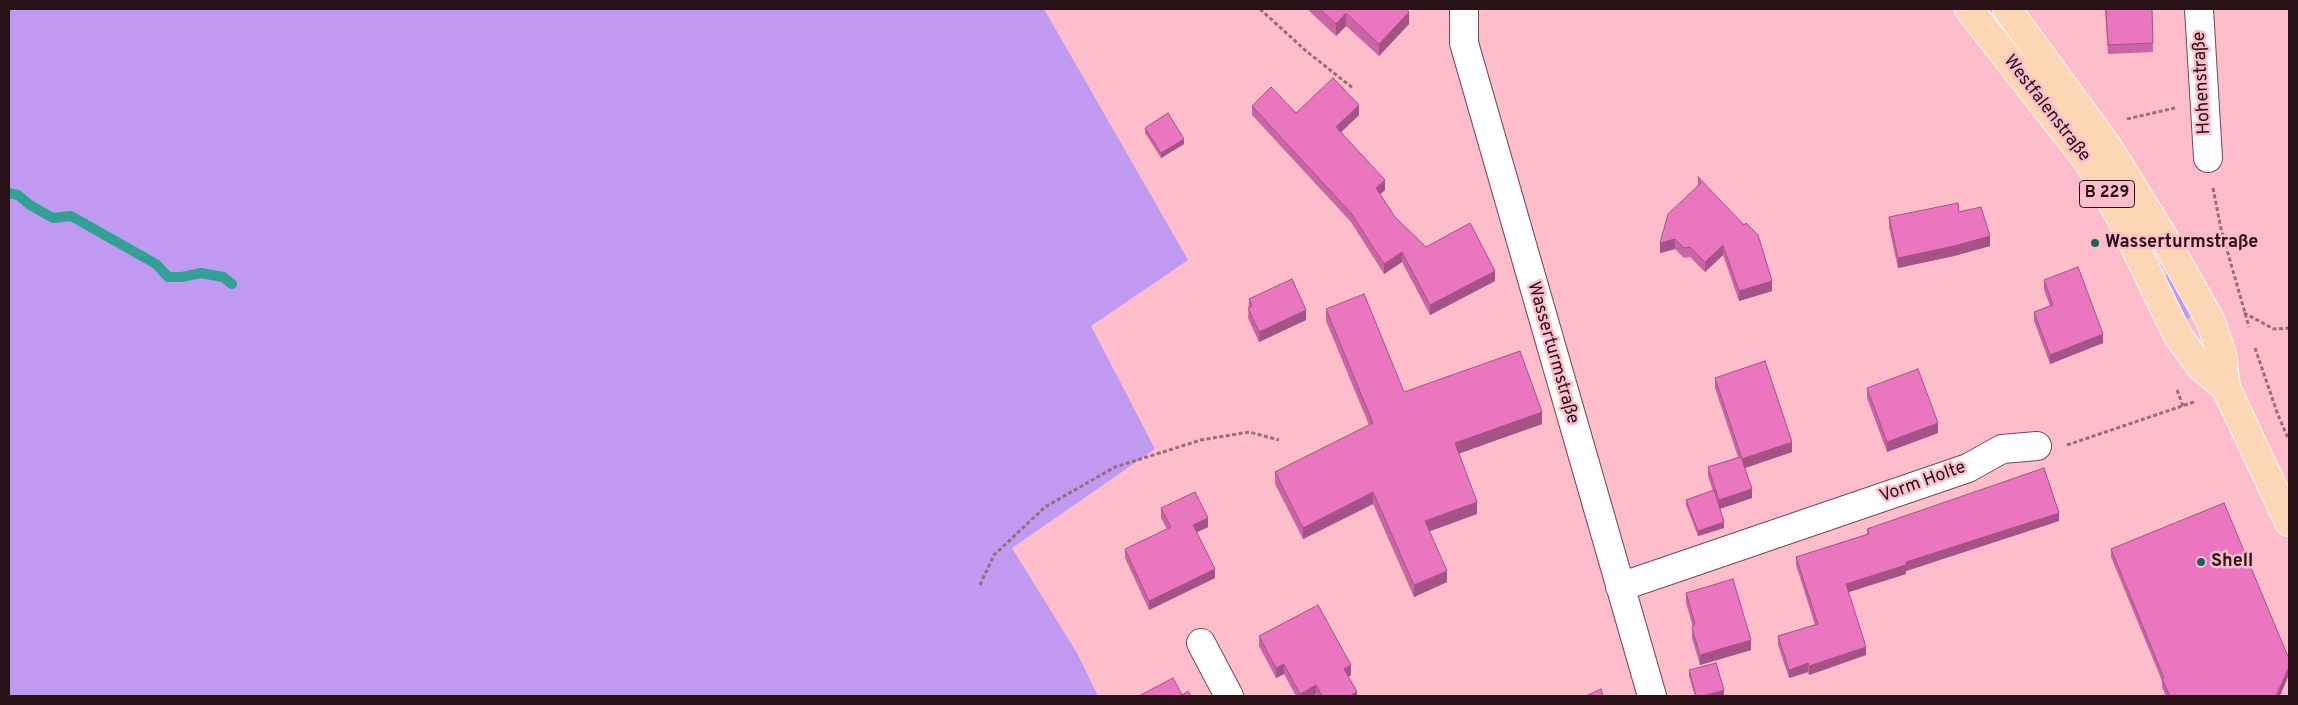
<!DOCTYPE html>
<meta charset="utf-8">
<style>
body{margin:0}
#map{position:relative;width:2298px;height:705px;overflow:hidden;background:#fdbdcb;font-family:Overpass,sans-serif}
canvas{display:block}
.frame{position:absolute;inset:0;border:10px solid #281117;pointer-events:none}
</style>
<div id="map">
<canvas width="2298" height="705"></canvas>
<div class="frame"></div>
</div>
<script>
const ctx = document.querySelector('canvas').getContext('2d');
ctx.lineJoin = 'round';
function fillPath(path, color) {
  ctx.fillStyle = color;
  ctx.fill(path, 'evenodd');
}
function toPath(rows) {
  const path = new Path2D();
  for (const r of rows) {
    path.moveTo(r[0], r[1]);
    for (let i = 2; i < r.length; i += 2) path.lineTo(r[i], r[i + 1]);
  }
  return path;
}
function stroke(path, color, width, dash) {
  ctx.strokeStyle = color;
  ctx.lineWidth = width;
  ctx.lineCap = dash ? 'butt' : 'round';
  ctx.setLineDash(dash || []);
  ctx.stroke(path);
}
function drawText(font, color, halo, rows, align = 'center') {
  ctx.font = font + ' Overpass,sans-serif';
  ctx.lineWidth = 5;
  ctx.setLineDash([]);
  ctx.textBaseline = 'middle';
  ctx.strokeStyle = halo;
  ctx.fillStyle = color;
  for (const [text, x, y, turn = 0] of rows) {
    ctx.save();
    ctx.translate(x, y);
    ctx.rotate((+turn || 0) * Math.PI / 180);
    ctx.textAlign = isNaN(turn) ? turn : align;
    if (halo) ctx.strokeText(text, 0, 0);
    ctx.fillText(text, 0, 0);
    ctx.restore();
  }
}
const green = toPath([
 [9,9,1044,9,1188,260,1091,326,1155,449,1012,548,1077,653,1098,696,9,696],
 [2167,273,2170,273,2195,314,2184,321,2165,277]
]);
const stream = toPath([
 [9,193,18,195,30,205,53,218,71,216,156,264,168,277,182,277,201,273,223,277,232,284]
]);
const path = toPath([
 [1260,9,1305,50,1354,89],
 [2127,119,2175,108],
 [2213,188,2221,229,2249,327],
 [2244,313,2274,329,2289,328],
 [2255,348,2278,415,2288,438],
 [2177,390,2183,406],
 [2067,445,2194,402],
 [980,585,994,555,1045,507,1115,467,1201,440,1249,432,1279,440]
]);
const street = toPath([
 [1464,9,1464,43,1652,696],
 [2199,9,2208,158],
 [1620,587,1968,468,2002,449,2037,446],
 [1201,643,1229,696]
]);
const primary = toPath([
 [1969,9,2088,161,2121,218,2178,336,2200,366,2226,388],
 [2007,9,2105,143,2164,238,2210,320,2222,354,2226,388,2289,522]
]);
const wall = toPath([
 [1307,9,1406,9,1409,24,1379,56,1346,26,1336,36],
 [2105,9,2152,9,2153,52,2108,54],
 [1252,106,1296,113,1359,115,1341,132,1385,190,1380,194,1395,217,1426,247,1495,281,1430,315,1402,262,1384,274,1351,222,1252,115],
 [1145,128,1184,144,1161,158,1145,133],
 [1698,177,1772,291,1739,301,1723,255,1705,272,1690,257,1684,258,1675,249,1660,253,1698,185],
 [1959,212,1990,246,1954,256,1898,268,1889,227,1889,217],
 [2044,280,2103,343,2050,364,2034,321,2034,312,2050,306,2044,290],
 [1249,299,1306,320,1259,342,1248,318],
 [1326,309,1404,392,1542,424,1459,453,1477,514,1429,531,1447,582,1414,597,1373,504,1303,539,1275,484,1275,472,1369,425,1326,321],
 [1715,378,1792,452,1745,468,1752,498,1720,509,1724,528,1698,536,1686,505,1686,500,1713,491,1708,476,1708,467,1738,457,1715,388],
 [1867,388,1938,433,1887,452,1867,398],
 [1161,508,1208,527,1197,532,1215,578,1149,610,1125,558,1125,549,1167,529,1161,518],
 [2059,521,1906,571,1906,574,1848,592,1866,655,1809,675,1808,672,1789,678,1778,645,1778,636,1815,625,1796,565,1796,557,1867,534,1867,529],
 [2111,549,2289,659,2289,674,2280,696,2166,696,2162,687,2162,681,2111,557],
 [1686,593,1751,650,1700,665,1692,638,1692,628,1693,627,1686,603],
 [1259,636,1351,675,1348,677,1357,696,1317,696,1316,694,1312,696,1296,696,1284,674,1276,678,1259,646],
 [1689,670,1724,695,1720,696,1695,696,1689,676]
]);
const shadedWall = toPath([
 [1409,12,1409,24,1379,56,1379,44],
 [1346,13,1346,26,1336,36,1336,24],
 [1359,105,1359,115,1336,137,1336,127],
 [1184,139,1184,144,1161,158,1161,153],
 [1385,180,1385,190,1376,198,1376,188],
 [1990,236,1990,246,1954,256,1898,268,1898,258],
 [1675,239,1675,249,1660,253,1660,243],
 [1723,245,1723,255,1705,272,1705,262],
 [1402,252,1402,262,1384,274,1384,264],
 [1495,271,1495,281,1430,315,1430,305],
 [1772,281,1772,291,1739,301,1739,291],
 [1306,310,1306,320,1259,342,1259,332],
 [2103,334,2103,343,2050,364,2050,355],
 [1542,412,1542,424,1455,455,1455,443],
 [1938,423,1938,433,1887,452,1887,442],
 [1792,442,1792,452,1742,469,1742,459],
 [1752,489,1752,498,1719,509,1719,500],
 [1373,492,1373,504,1303,539,1303,528],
 [1477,502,1477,514,1425,533,1425,521],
 [2059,513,2059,521,1906,571,1906,574,1846,593,1846,584,1906,562],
 [1208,518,1208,527,1193,534,1193,525],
 [1724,522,1724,528,1698,536,1698,531],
 [1215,569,1215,578,1149,610,1149,601],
 [1447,571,1447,582,1414,597,1414,585],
 [1751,640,1751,650,1700,665,1700,655],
 [1866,647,1866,655,1809,675,1809,666],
 [1808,663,1808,672,1789,678,1789,670],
 [1284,664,1284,674,1276,678,1276,668],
 [1351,665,1351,675,1344,679,1344,669],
 [2289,667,2289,674,2280,696,2276,696],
 [1316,685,1316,694,1312,696,1300,696,1300,694],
 [1724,690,1724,695,1720,696,1703,696],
 [1357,692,1357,696,1351,696,1351,695]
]);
const building = toPath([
 [1320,9,1406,9,1409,12,1379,44,1346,13,1336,24,1320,9],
 [2106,9,2152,9,2153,43,2108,45,2106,9],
 [1333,78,1359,105,1336,127,1385,180,1376,188,1395,217,1426,247,1470,223,1495,271,1430,305,1402,252,1384,264,1351,213,1252,106,1271,87,1296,113,1333,78],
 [1168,113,1184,139,1161,153,1145,128,1168,113],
 [1698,177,1744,225,1746,223,1758,235,1772,281,1739,291,1723,245,1705,262,1690,247,1684,248,1675,239,1660,243,1668,214,1701,183,1698,177],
 [1958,203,1959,212,1981,207,1990,236,1954,246,1898,258,1889,217,1958,203],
 [2078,267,2103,334,2050,355,2034,312,2053,305,2044,280,2078,267],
 [1292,279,1306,310,1259,332,1248,308,1252,306,1249,299,1292,279],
 [1364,294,1404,392,1520,351,1542,412,1455,443,1477,502,1425,521,1447,571,1414,585,1373,492,1303,528,1275,472,1373,423,1326,309,1364,294],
 [1765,361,1792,442,1742,459,1715,378,1765,361],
 [1918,369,1938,423,1887,442,1867,388,1918,369],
 [1741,457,1752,489,1719,500,1708,467,1741,457],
 [2044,468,2059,513,1906,562,1906,565,1846,584,1866,647,1809,666,1808,663,1789,670,1778,636,1818,624,1796,557,1869,534,1867,529,2044,468],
 [1714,490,1724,522,1698,531,1686,500,1714,490],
 [1195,492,1208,518,1193,525,1215,569,1149,601,1125,549,1171,527,1161,508,1195,492],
 [2224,503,2289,659,2289,667,2276,696,2170,696,2162,679,2164,678,2111,549,2224,503],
 [1733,579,1751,640,1700,655,1692,628,1695,623,1686,593,1733,579],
 [1318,605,1351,665,1344,669,1357,692,1351,695,1352,696,1322,696,1316,685,1300,694,1284,664,1276,668,1259,636,1318,605],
 [1716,663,1724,690,1703,696,1696,696,1689,670,1716,663],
 [1173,678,1182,695,1188,691,1191,696,1139,696,1173,678],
 [1601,689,1603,696,1586,696,1601,689]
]);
const markers = [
 [2095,243,5,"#19645b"],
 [2201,562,5,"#19645b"]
];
const shields = [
 [2107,194,55]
];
const shieldNames = [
 ["B 229",2107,194]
];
const streetNames = [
 ["Hohenstraße",2203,83,-93],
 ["Westfalenstraße",2046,109,52],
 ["Wasserturmstraße",1552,353,74],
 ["Vorm Holte",1923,483,-20]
];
const poiNames = [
 ["Wasserturmstraße",2105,243],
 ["Shell",2211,562]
];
fillPath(green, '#c09af1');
stroke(stream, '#31a194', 10);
stroke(street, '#7c4654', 30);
stroke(primary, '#fff', 30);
stroke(path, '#996d77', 3, [4, 2.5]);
stroke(street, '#fff', 28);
stroke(primary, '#fdd7b5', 28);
fillPath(wall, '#ca65a5');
fillPath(shadedWall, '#a45386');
fillPath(building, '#eb76c0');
stroke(building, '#a45386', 1);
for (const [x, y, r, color] of markers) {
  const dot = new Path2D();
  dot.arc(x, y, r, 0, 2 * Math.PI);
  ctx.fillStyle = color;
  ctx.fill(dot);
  stroke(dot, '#fdbdcb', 2);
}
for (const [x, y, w] of shields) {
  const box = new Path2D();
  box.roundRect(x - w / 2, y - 13.5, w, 27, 4);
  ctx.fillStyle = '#fdbdcb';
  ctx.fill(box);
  stroke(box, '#281117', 1);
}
drawText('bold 16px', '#281117', null, shieldNames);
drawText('18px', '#281117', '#fdbdcb', streetNames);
drawText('bold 18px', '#281117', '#fdbdcb', poiNames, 'left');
</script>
